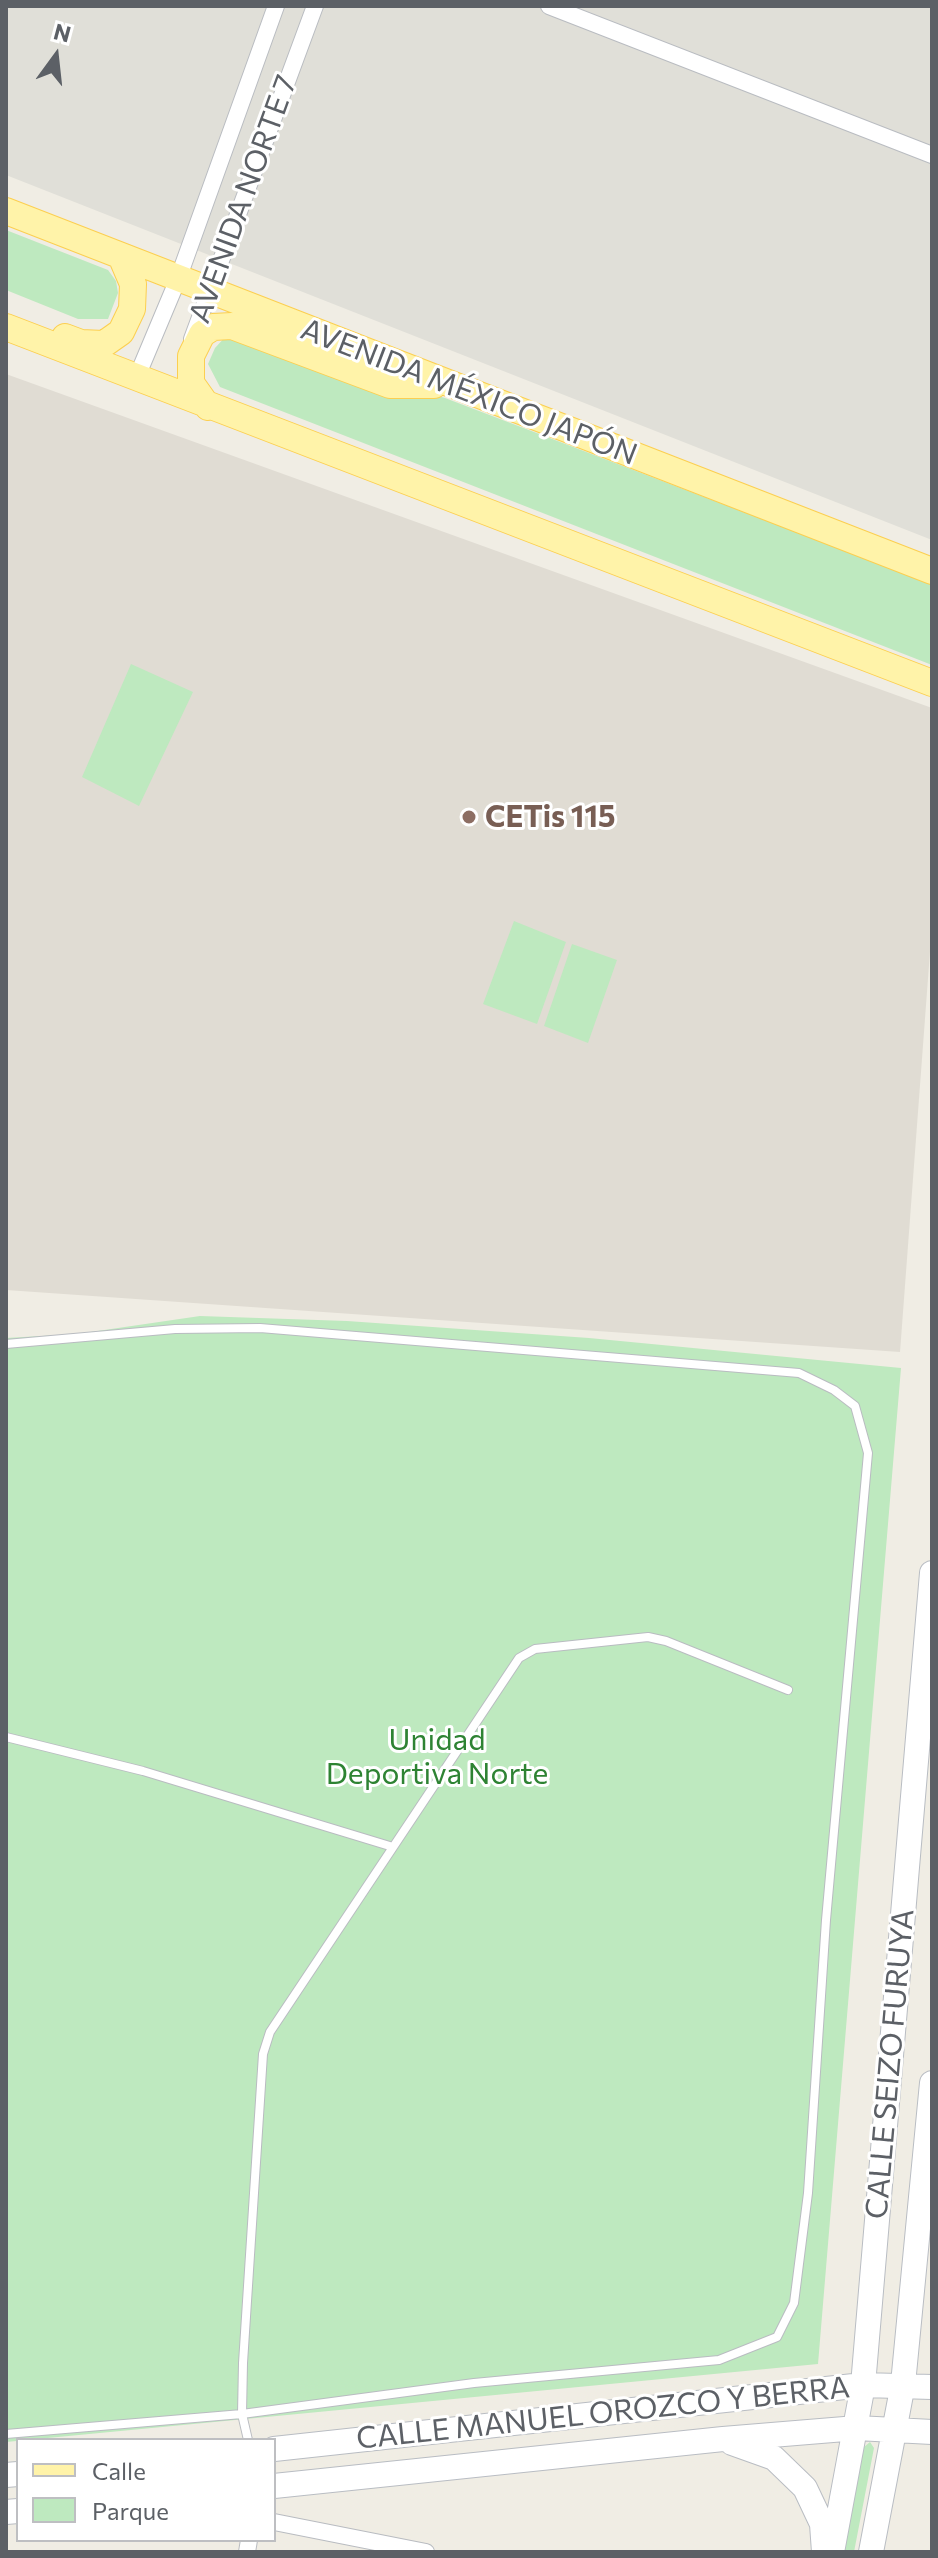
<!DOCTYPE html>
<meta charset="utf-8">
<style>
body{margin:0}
#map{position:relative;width:938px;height:2558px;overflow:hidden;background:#f0ede4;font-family:Commissioner,sans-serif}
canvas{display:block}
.frame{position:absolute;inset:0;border:8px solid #5c6066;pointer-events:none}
.legend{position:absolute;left:16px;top:2438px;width:260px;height:104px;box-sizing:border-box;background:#fff;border:2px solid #bebfc2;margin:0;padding:10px 14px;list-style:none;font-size:24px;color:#5c6066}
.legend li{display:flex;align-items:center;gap:16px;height:40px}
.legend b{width:40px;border:2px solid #bebfc2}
.north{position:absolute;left:16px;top:16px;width:80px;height:80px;-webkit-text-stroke:6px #fff;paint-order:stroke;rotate:15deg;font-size:22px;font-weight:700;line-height:32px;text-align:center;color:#5c6066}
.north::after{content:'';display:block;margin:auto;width:28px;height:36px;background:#5c6066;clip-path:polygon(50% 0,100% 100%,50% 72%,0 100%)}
</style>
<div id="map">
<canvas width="938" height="2558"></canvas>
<div class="frame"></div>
<ul class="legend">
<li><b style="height:10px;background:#fff3a9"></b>Calle</li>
<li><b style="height:22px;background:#bee9bf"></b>Parque</li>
</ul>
<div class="north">N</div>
</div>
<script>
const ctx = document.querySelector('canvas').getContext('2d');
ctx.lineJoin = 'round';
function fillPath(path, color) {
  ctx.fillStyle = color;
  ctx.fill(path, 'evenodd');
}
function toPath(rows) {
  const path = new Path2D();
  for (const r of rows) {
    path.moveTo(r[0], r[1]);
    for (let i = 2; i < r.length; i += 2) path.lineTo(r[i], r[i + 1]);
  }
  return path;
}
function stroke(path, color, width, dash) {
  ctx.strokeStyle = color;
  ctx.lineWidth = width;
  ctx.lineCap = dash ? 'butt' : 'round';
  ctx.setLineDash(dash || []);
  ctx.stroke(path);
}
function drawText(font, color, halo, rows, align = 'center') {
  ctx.font = font + ' Commissioner,sans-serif';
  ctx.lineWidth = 6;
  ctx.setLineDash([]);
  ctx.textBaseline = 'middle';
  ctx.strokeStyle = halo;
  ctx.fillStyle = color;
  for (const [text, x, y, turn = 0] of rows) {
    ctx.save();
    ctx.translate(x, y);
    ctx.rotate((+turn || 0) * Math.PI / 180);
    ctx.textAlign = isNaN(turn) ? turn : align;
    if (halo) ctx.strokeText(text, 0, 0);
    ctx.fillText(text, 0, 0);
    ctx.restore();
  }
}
const industrial = toPath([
 [6,6,932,6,932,540,6,175]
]);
const education = toPath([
 [6,374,932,708,932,925,900,1352,6,1290]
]);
const green = toPath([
 [6,230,108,270,116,281,118,293,108,319,78,319,6,290],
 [228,334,445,398,932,584,932,665,220,387,208,364,215,348],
 [131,664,193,692,139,806,82,777],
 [514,921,566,942,537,1024,483,1004],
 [572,944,617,960,588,1043,544,1026],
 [200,1316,347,1321,589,1338,901,1368,818,2364,6,2442,6,1338,77,1334],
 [870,2442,874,2448,854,2552,843,2552,864,2447]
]);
const lane = toPath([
 [6,1344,175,1329,260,1328,799,1373,834,1390,855,1406,868,1453,826,1920,808,2193,794,2303,777,2337,719,2360,474,2383,242,2414,6,2434],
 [6,1737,143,1771,393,1847],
 [248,2440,242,2414,243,2363,263,2054,270,2032,519,1658,535,1649,648,1637,666,1641,788,1690]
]);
const street = toPath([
 [549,6,932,155],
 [192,339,315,6],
 [136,379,178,279,276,6],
 [274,2522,426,2552],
 [247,2552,249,2540]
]);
const secondary = toPath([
 [732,2443,774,2458,805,2488,822,2524,824,2552],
 [274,2449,863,2385,932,2387],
 [6,2475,18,2474],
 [274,2486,723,2439,857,2428,932,2432],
 [6,2512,18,2511],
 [832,2552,863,2385,932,1573],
 [871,2552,903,2384,932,2083]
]);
const primary = toPath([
 [6,211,932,571],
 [6,327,932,683],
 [65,337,81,343,104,344,121,332,132,309,133,284,121,256],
 [208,407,191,383,191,356,202,334,213,327,232,326,390,385,434,385]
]);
const markers = [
 [469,817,8,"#8d6e63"]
];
const streetNames = [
 ["AVENIDA NORTE 7",243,199,-70],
 ["AVENIDA MÉXICO JAPÓN",469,392,21],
 ["CALLE SEIZO FURUYA",890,2064,-85],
 ["CALLE MANUEL OROZCO Y BERRA",603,2413,-6]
];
const educationNames = [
 ["CETis 115",485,817]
];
const parkNames = [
 ["Unidad",437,1740],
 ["Deportiva Norte",437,1774]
];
fillPath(industrial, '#e0dfd8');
fillPath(education, '#e0dcd3');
fillPath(green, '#bee9bf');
stroke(lane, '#b9bcc1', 10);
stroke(street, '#b9bcc1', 18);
stroke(secondary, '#b9bdc3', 26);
stroke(primary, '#fccf50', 28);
stroke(lane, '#fff', 8);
stroke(street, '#fff', 16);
stroke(secondary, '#fff', 24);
stroke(primary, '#fff3a9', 26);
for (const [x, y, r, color] of markers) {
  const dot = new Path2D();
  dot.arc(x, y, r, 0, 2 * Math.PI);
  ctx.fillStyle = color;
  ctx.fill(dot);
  stroke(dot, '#fff', 3);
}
drawText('30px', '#5c6066', '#fff', streetNames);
drawText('bold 30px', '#785e54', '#fff', educationNames, 'left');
drawText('30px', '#2e8333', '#fff', parkNames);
</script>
